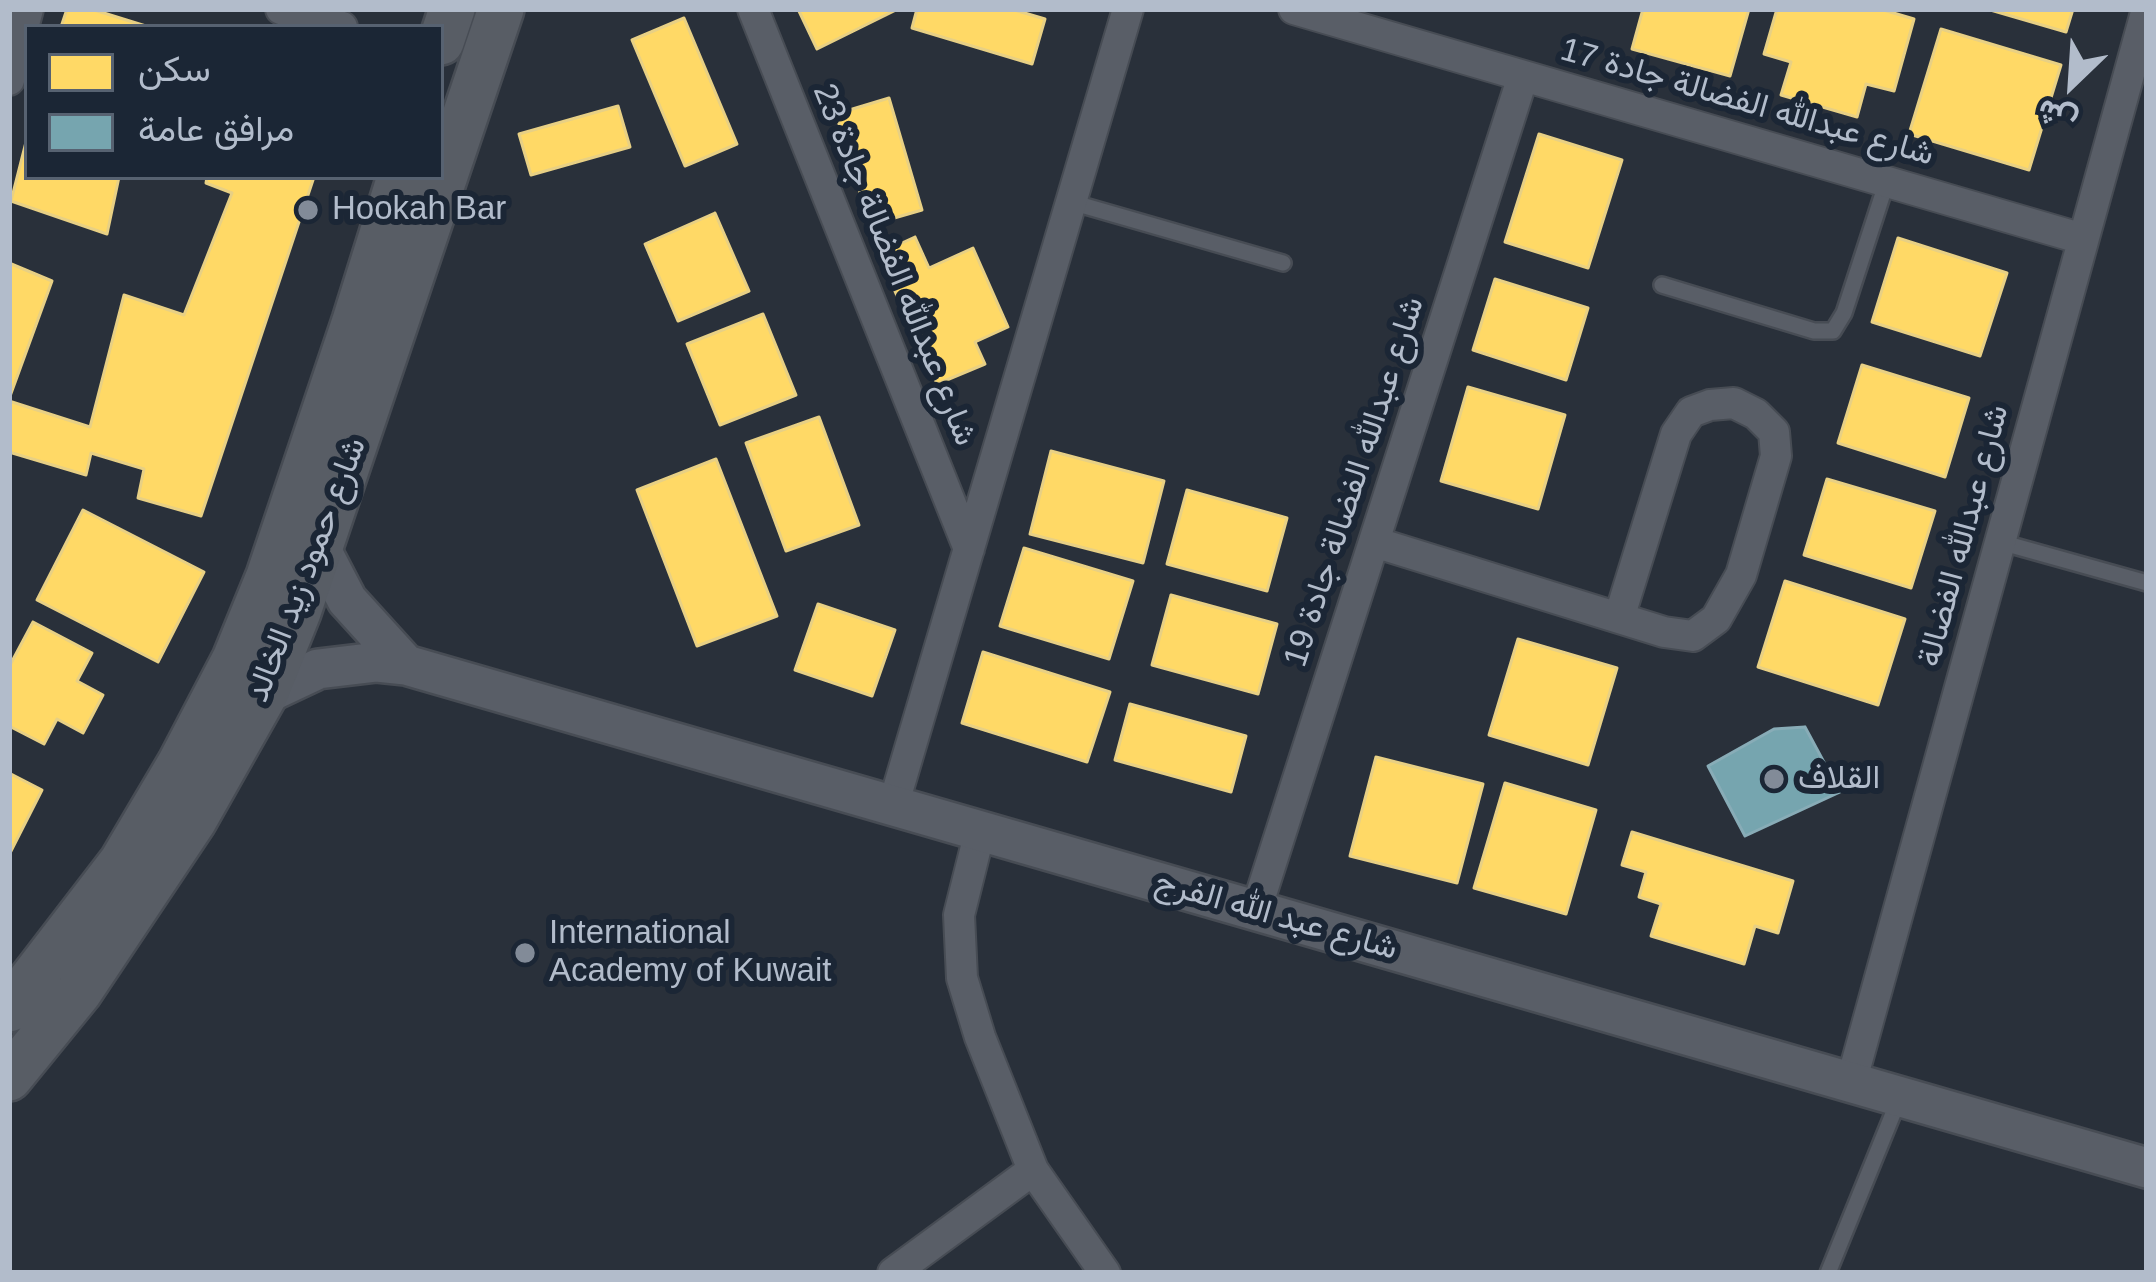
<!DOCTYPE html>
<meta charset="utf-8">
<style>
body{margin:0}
#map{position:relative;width:2156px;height:1282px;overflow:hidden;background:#29303a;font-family:Helvetica,Vazirmatn,sans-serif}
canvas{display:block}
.frame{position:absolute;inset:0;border:12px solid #b2bccb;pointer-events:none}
.legend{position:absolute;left:24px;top:24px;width:420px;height:156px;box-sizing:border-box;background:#1b2635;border:3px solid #576271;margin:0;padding:15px 21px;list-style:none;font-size:36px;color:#b2bccb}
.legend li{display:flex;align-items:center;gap:24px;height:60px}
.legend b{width:60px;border:3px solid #576271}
.north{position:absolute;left:2012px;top:24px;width:120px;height:120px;-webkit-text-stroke:9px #1b2635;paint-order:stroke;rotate:205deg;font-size:33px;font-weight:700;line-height:48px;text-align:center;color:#b2bccb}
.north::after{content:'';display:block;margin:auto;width:42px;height:54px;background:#b2bccb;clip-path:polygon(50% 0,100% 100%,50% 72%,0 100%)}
</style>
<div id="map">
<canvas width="2156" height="1282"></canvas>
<div class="frame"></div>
<ul class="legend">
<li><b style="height:33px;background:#ffd966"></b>سكن</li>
<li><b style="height:33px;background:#76a5af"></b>مرافق عامة</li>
</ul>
<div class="north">ش</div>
</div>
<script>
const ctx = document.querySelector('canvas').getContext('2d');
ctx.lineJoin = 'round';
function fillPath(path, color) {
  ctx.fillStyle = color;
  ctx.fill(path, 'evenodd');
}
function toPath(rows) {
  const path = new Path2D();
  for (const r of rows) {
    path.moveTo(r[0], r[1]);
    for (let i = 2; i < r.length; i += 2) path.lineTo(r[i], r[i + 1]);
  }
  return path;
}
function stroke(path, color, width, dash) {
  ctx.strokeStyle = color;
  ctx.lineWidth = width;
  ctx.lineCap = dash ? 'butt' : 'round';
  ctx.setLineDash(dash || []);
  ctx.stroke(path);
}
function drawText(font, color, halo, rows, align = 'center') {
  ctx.font = font + ' Helvetica,Vazirmatn,sans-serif';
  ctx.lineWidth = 12;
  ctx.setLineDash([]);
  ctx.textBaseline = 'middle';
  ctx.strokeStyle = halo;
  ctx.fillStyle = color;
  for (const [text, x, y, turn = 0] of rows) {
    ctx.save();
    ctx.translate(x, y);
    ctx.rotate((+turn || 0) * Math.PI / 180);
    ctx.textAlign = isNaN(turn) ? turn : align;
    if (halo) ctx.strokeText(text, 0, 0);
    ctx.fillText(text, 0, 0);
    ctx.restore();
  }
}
const homes = toPath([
 [67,9,91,9,149,27,61,27,67,9],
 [798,9,898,9,817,49,798,9],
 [917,9,1011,9,1045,19,1032,64,912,28,917,9],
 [1643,9,1749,9,1730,76,1632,49,1643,9],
 [1777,9,1880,9,1914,19,1894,91,1866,84,1857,117,1781,95,1791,62,1764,54,1777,9],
 [1987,9,2073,9,2066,32,1987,9],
 [684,18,737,144,685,166,632,40,684,18],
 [1941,29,2061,65,2029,170,1909,134,1941,29],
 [889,98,922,210,870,225,836,114,889,98],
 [618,106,630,147,531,175,519,134,618,106],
 [1539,134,1622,160,1588,268,1505,242,1539,134],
 [27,138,27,177,119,177,107,234,11,201,27,138],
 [207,177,314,177,201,516,138,498,144,469,91,453,86,475,9,452,9,401,90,427,124,295,184,315,232,193,206,183,207,177],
 [715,213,749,291,678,321,645,244,715,213],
 [915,237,929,268,973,248,1008,327,975,342,985,364,937,384,878,254,915,237],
 [1898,238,2007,273,1980,356,1872,322,1898,238],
 [9,263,52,281,9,399,9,263],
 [1495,279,1588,308,1566,380,1473,350,1495,279],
 [763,314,796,395,720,425,687,344,763,314],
 [1862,365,1969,398,1945,477,1838,443,1862,365],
 [1468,387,1565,415,1538,509,1441,481,1468,387],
 [819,417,859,525,786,551,746,443,819,417],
 [1051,451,1164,481,1143,563,1030,534,1051,451],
 [716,459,777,616,697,646,637,490,716,459],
 [1827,479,1935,511,1911,588,1804,555,1827,479],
 [1187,490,1287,518,1267,591,1167,564,1187,490],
 [83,510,204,572,158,662,37,600,83,510],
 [1024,548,1133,581,1109,659,1000,626,1024,548],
 [1785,581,1905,619,1878,705,1758,667,1785,581],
 [1171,595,1277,624,1258,694,1152,665,1171,595],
 [818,604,895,630,872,696,795,670,818,604],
 [33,622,92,653,77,681,103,695,83,733,57,719,44,744,9,726,9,667,33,622],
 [1518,639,1617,668,1588,765,1489,735,1518,639],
 [983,652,1110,692,1087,762,962,723,983,652],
 [1130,704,1246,736,1231,792,1115,760,1130,704],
 [1376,757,1483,784,1457,883,1350,856,1376,757],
 [9,773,42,790,10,853,9,853,9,773],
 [1505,783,1596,810,1566,914,1474,888,1505,783],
 [1632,832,1793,881,1778,933,1755,926,1744,964,1651,936,1661,904,1639,897,1646,872,1622,865,1632,832]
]);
const public = toPath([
 [1805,727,1840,792,1745,836,1708,766,1774,729,1805,727]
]);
const service = toPath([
 [1071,202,1283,263],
 [1662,285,1814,331,1833,331,1844,313,1887,181],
 [2000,542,2147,583],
 [1828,1273,1899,1099]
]);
const minor = toPath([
 [281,9,342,27],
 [753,9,969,549],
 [1294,9,2083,239],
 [9,80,28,9],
 [1374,542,1664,632,1693,636,1716,619,1741,575,1776,456,1774,432,1756,414,1734,403,1710,405,1691,412,1676,434,1619,618],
 [893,806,1128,9],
 [980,831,959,915,962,978,980,1037,1033,1170,1105,1273],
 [1256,910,1523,76],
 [1851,1083,2147,9],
 [893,1273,1033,1170]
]);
const tertiary = toPath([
 [320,548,347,600,406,665],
 [265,694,318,669,377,662,406,665,2147,1168]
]);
const secondary = toPath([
 [441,42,452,9],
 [9,1009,122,862,180,764,235,659,269,576,355,321,400,177],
 [9,1078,79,992,194,820,265,694,298,612,501,9]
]);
const markers = [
 [308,210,12,"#828b98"],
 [1774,779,12,"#828b98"],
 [525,953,12,"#828b98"]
];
const streetNames = [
 ["شارع عبدالله الفضالة جادة 17",1747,103,16],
 ["شارع عبدالله الفضالة جادة 23",894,265,68],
 ["شارع عبدالله الفضالة جادة 19",1355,482,-72],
 ["شارع عبدالله الفضالة",1964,536,-75],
 ["شارع حمود زيد الخالد",307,570,-69],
 ["شارع عبد الله الفرج",1276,916,16]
];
const poiNames = [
 ["Hookah Bar",332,210],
 ["القلاف",1798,779],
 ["International",549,934],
 ["Academy of Kuwait",549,972]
];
fillPath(homes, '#ffd966');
stroke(homes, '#e8d084', 3);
fillPath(public, '#76a5af');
stroke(public, '#88acb7', 3);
stroke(service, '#474c54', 20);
stroke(minor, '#474c54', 34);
stroke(tertiary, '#474c54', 44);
stroke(secondary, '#474c54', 50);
stroke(service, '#595e67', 15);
stroke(minor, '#595e67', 30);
stroke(tertiary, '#595e67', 39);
stroke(secondary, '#585d65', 45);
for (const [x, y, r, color] of markers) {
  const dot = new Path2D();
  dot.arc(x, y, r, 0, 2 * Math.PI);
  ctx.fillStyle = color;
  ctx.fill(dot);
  stroke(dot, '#1b2635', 4.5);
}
drawText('33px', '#b2bccb', '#1b2635', streetNames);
drawText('33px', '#b2bccb', '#1b2635', poiNames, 'left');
</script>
